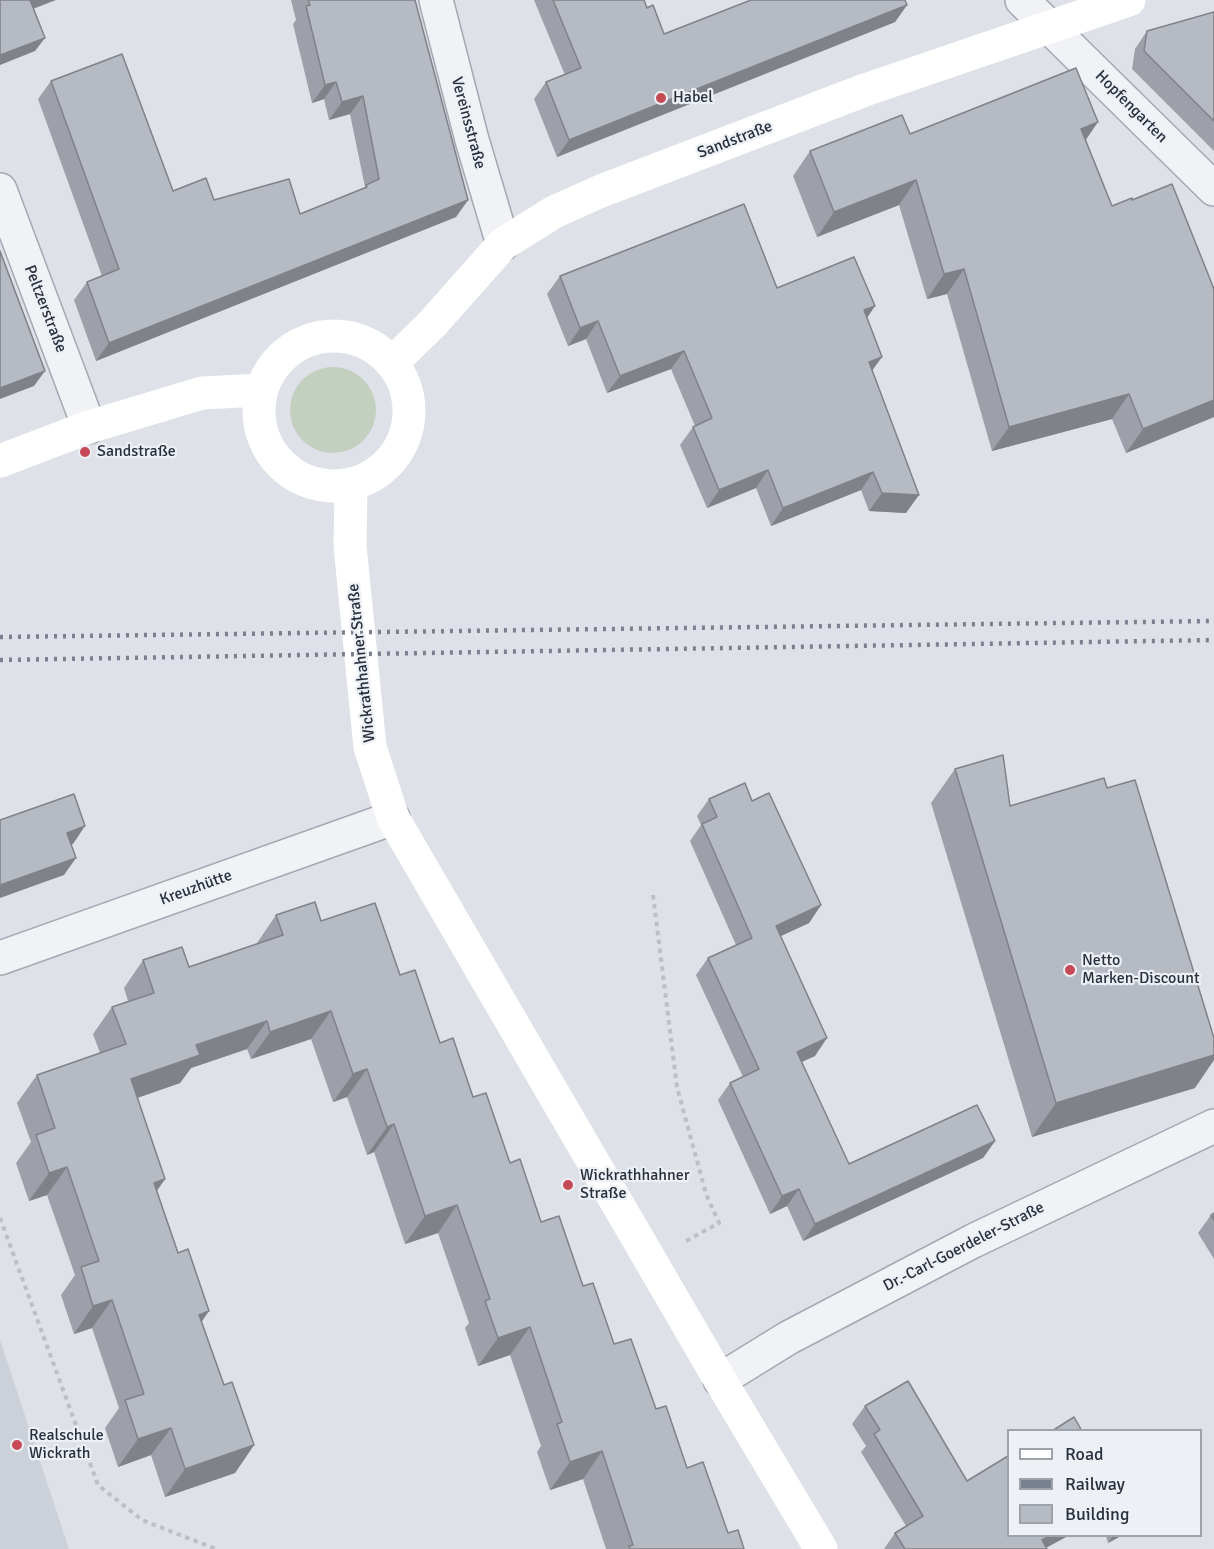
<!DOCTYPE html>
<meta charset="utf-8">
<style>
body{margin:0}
#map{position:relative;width:1214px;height:1549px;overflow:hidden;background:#dee1e7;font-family:Signika,sans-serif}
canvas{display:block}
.legend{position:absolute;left:1007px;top:1429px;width:195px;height:108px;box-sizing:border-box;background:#edf0f5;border:2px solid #9ea3ab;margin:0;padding:8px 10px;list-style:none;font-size:18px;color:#282f3d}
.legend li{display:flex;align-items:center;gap:12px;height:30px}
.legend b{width:30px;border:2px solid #9ea3ab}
</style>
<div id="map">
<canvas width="1214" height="1549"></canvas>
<ul class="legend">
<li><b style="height:8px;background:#fff"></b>Road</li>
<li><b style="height:8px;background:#79808f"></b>Railway</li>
<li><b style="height:16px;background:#b6bac3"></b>Building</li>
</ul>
</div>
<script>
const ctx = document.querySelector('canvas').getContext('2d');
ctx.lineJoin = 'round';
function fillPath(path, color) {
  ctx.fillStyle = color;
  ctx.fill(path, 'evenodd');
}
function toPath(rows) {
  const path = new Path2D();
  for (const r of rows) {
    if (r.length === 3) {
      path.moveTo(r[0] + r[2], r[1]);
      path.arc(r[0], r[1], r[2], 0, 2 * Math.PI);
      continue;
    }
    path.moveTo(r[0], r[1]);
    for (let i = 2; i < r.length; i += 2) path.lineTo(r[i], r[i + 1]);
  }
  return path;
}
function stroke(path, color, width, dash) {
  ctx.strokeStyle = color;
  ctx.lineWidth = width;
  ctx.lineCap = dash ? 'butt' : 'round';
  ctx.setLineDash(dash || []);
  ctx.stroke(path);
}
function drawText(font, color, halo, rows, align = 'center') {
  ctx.font = font + ' Signika,sans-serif';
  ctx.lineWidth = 4.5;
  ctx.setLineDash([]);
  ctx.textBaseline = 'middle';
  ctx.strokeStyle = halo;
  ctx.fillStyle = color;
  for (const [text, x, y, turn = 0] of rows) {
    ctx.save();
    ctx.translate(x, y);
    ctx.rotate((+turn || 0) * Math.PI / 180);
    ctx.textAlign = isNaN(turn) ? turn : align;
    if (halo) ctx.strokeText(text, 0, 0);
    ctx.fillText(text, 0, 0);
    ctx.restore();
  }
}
const built = toPath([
 [0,1340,69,1549,0,1549]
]);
const green = toPath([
 [333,410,43]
]);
const path = toPath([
 [653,895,677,1087,706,1194,719,1223,686,1241],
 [0,1218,98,1485,142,1520,216,1549]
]);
const minor = toPath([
 [436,0,472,140,503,244],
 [1022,0,1214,189],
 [0,190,89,427],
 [0,958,393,818],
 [720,1380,788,1338,973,1241,1214,1126]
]);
const secondary = toPath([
 [334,411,75],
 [392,363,432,324,503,244,554,212,601,191,865,90,1129,0],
 [0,461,89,427,202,393,261,390],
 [351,486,350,546,370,747,393,818,720,1380,821,1549]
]);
const rail = toPath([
 [0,637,1214,621],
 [0,660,1214,640]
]);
const wall = toPath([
 [291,0,415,0,468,200,456,217,96,361,74,300,87,282,102,276,38,99,51,81,173,191,214,200,300,214,364,189,365,187,350,114,329,120,324,99,312,103,293,24,296,20],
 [534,0,644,0,647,8,664,34,907,5,895,22,557,157,534,99,546,82,565,75],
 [1214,12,1214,151,1132,69,1135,49,1147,31],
 [910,134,1086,140,1112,206,1214,417,1126,453,1112,419,992,451,947,294,927,299,899,205,817,237,793,176,810,151],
 [560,276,777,288,867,318,872,370,906,513,869,511,861,490,771,526,756,488,707,508,680,445,693,427,695,426,671,369,607,393,586,339,568,346,547,294],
 [955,769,1010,806,1195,1088,1032,1137,931,803],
 [709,799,752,801,821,905,809,923,780,936,815,1056,802,1062,849,1164,995,1141,983,1158,803,1241,787,1206,770,1214,718,1100,730,1083,743,1077,696,975,708,958,736,945,690,841,701,825,697,816],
 [276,915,321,921,400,975,473,1097,510,1163,541,1222,583,1286,614,1344,656,1409,687,1468,728,1533,744,1549,606,1549,583,1479,550,1490,537,1452,541,1446,510,1355,478,1366,465,1328,469,1323,438,1233,405,1244,374,1152,367,1155,347,1097,333,1102,311,1039,251,1059,247,1049,191,1068,180,1083,137,1098,165,1179,157,1191,224,1385,254,1445,235,1473,165,1497,151,1455,118,1467,105,1428,119,1408,92,1328,74,1334,61,1295,75,1275,47,1195,29,1201,16,1163,31,1142,17,1103,37,1075,100,1053,93,1034,112,1007,128,1001,124,988,143,960,189,967,257,944,257,943],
 [1214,1213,1214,1259,1198,1233,1211,1215],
 [865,1406,967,1481,1047,1549,884,1549,895,1533,906,1526,861,1452,866,1446,852,1424],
 [1106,1536,1121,1536,1108,1543]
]);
const shadedWall = toPath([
 [30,0,56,0,20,14],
 [907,5,895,22,557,157,569,140],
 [45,38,35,51,0,65,0,55],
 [336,82,324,99,312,103,325,85],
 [363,96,350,114,329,120,342,102],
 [1098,122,1081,147,1081,129],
 [916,180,899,205,817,237,834,212],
 [468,200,456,217,96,361,109,343],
 [964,269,947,294,927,299,944,274],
 [875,306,863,324,864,310],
 [598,321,586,339,568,346,580,328],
 [684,351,671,369,607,393,620,376],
 [882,357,869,375,869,362],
 [45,371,34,386,0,399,0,388],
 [1129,394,1112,419,992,451,1009,427],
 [1214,400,1214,417,1126,453,1143,429],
 [768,470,756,488,707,508,719,490],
 [873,472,861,490,771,526,783,508],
 [882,493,919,495,906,513,869,511],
 [85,826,73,844,55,850,67,833],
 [76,858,64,875,0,898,0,885],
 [821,905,809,923,764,944,776,926],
 [331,1011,311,1039,251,1059,270,1032],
 [267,1021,247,1049,191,1068,180,1083,111,1107,131,1079,196,1045],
 [827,1038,815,1056,785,1069,797,1052],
 [1214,1055,1214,1060,1195,1088,1032,1137,1056,1103],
 [367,1069,347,1097,333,1102,353,1074],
 [394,1124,374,1152,367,1155,387,1127],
 [995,1141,983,1158,803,1241,815,1224],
 [67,1167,47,1195,29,1201,49,1173],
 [165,1179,145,1207,154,1183],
 [799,1189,787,1206,770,1214,782,1196],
 [457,1205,438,1233,405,1244,425,1216],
 [112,1300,92,1328,74,1334,93,1306],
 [209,1311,190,1339,199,1315],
 [530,1327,510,1355,478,1366,498,1338],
 [171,1428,151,1455,118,1467,138,1439],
 [254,1445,235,1473,165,1497,185,1469],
 [602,1451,583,1479,550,1490,570,1462],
 [1049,1536,1068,1536,1044,1549,1042,1540],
 [1113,1536,1121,1536,1108,1543]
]);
const building = toPath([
 [0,0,30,0,45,38,0,55,0,0],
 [308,0,415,0,468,200,109,343,87,282,119,269,51,81,122,54,173,191,206,178,214,200,289,179,300,214,367,187,366,185,379,179,363,96,342,102,336,82,325,85,306,6,310,5,308,0],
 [553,0,644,0,647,8,653,5,664,34,751,0,905,0,907,5,569,140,546,82,581,68,553,0],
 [1214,12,1214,121,1144,51,1147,31,1214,12],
 [1076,68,1098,122,1081,129,1112,206,1132,198,1132,200,1172,184,1214,289,1214,400,1143,429,1129,394,1009,427,964,269,944,274,916,180,834,212,810,151,902,115,910,134,1076,68],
 [744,204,777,288,854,257,875,306,864,310,882,357,869,362,919,495,882,493,873,472,783,508,768,470,719,490,693,427,712,418,684,351,620,376,598,321,580,328,560,276,744,204],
 [0,251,45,371,0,388,0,251],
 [1003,755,1010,806,1104,778,1107,788,1135,780,1214,1038,1214,1055,1056,1103,955,769,1003,755],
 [745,783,752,801,769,793,821,905,776,926,827,1038,797,1052,849,1164,977,1105,995,1141,815,1224,799,1189,782,1196,730,1083,759,1069,708,958,752,938,702,824,717,817,709,799,745,783],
 [74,794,85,826,67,833,76,858,0,885,0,820,74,794],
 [315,902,321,921,375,903,400,975,415,970,440,1043,453,1038,473,1097,486,1093,510,1163,520,1159,541,1222,559,1216,583,1286,593,1283,614,1344,631,1339,656,1409,666,1406,687,1468,703,1462,728,1533,738,1530,744,1549,630,1549,629,1546,633,1545,602,1451,570,1462,557,1424,562,1422,530,1327,498,1338,485,1301,490,1299,457,1205,425,1216,394,1124,387,1127,367,1069,353,1074,331,1011,270,1032,267,1021,196,1045,200,1055,131,1079,165,1179,154,1183,178,1253,188,1249,209,1311,199,1315,224,1385,232,1382,254,1445,185,1469,171,1428,138,1439,125,1400,144,1394,112,1300,93,1306,81,1267,99,1261,67,1167,49,1173,36,1135,55,1128,37,1075,126,1044,112,1007,154,993,143,960,182,947,189,967,283,935,276,915,315,902],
 [1214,1213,1214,1220,1211,1215,1214,1213],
 [908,1381,967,1481,1008,1456,1008,1536,1049,1536,1042,1540,1047,1549,905,1549,895,1533,923,1516,874,1434,880,1430,865,1406,908,1381],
 [1074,1417,1082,1431,1052,1431,1074,1417]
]);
const markers = [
 [661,98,6,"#c54a56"],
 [85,452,6,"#c54a56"],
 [1070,970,6,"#c54a56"],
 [568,1185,6,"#c54a56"],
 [17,1445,6,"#c54a56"]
];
const poiNames = [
 ["Habel",673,98],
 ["Sandstraße",97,452],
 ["Netto",1082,961],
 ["Marken-Discount",1082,979],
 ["Wickrathhahner",580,1176],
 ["Straße",580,1194],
 ["Realschule",29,1436],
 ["Wickrath",29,1454]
];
const streetNames = [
 ["Hopfengarten",1131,107,45],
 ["Vereinsstraße",468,123,75],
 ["Sandstraße",735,140,-21],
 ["Peltzerstraße",45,309,69],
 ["Wickrathhahner Straße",362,663,-96],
 ["Kreuzhütte",196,888,-20],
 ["Dr.-Carl-Goerdeler-Straße",964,1247,-27]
];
fillPath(built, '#ccd0d9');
fillPath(green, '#c3d0c0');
stroke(minor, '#a4a8b1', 36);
stroke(path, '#bdbfc5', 4, [4.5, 4.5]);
stroke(minor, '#f1f2f5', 33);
stroke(secondary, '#fff', 33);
stroke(rail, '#79808f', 4.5, [3, 6]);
fillPath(wall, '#9da0a8');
fillPath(shadedWall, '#7f8288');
fillPath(building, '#b6bac3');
stroke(building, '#7f8288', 1.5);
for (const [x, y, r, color] of markers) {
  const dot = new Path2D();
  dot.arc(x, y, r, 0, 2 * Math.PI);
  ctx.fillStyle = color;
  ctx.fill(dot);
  stroke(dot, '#edf0f5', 2);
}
drawText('16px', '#282f3d', '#edf0f5', poiNames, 'left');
drawText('16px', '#282f3d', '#edf0f5', streetNames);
</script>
